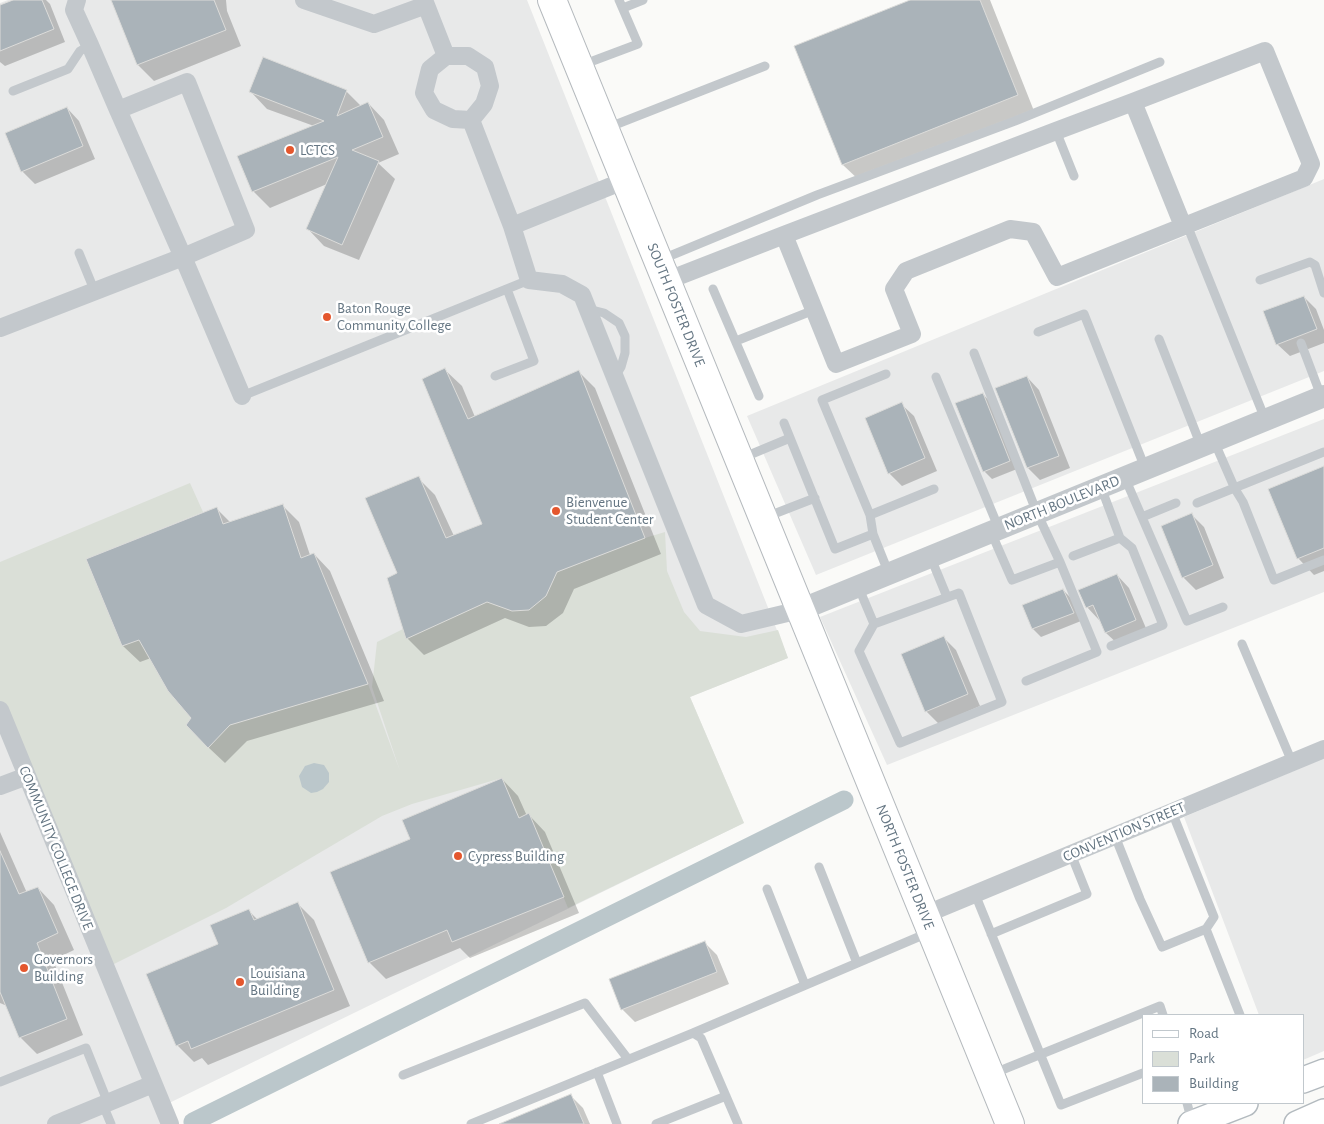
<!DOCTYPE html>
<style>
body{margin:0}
#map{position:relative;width:1324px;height:1124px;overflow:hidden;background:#fafaf8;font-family:"Alegreya Sans",sans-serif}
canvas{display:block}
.legend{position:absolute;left:1142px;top:1014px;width:162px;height:90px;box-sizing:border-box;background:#fff;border:1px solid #c1c8cd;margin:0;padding:6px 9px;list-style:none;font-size:15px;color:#657683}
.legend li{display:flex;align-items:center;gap:10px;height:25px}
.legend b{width:25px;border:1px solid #c1c8cd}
</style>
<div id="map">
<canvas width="1324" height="1124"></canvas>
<ul class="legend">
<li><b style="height:6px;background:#fff"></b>Road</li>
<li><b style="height:14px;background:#dadfd7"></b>Park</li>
<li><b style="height:14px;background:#aab3b9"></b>Building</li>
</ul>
</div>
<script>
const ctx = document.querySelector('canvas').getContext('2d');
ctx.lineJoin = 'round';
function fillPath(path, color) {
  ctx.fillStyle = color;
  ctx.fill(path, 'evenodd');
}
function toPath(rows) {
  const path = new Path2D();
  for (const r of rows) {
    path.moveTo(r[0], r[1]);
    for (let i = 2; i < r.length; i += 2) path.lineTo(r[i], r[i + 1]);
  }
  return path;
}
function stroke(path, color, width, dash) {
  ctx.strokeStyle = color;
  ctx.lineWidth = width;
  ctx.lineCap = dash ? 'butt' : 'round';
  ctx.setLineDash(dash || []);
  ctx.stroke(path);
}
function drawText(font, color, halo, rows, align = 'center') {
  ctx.font = font + ' "Alegreya Sans",sans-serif';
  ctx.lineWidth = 5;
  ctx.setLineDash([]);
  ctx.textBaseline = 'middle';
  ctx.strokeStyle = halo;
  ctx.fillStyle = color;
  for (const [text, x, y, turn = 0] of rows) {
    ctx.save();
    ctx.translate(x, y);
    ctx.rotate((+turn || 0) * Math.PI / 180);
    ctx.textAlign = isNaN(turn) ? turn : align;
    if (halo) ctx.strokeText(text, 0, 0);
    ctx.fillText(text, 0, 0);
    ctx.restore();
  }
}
const built = toPath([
 [8,0,527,0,788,658,690,697,744,823,163,1106,170,1124,0,1124,0,3],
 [1324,179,1324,371,816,575,747,416],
 [1324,419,1324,592,887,765,820,617],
 [1324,758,1324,1051,1303,1060,1303,1015,1259,1015,1184,817]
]);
const green = toPath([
 [190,483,203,512,86,559,122,646,139,640,191,718,186,725,207,747,230,725,368,684,400,771,372,687,377,642,403,629,487,602,529,610,546,596,553,581,553,574,645,538,665,532,667,571,684,612,700,631,746,637,778,630,788,658,690,697,744,823,568,908,529,814,519,818,502,778,412,804,382,816,226,908,106,968,0,710,0,562]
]);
const water = toPath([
 [314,763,324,765,329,773,329,782,323,789,317,792,311,793,302,787,299,776,305,766]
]);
const shadow = toPath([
 [17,0,46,0,50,4,65,42,5,66,0,62,0,7],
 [121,0,226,0,227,11,241,46,154,81,138,65],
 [913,0,990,0,1034,111,860,181,843,165,796,47],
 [346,91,361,106,368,103,384,120,399,154,378,163,395,179,359,260,324,246,308,229,327,184,270,208,253,191,314,126,267,109,251,92],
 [67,108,79,121,95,159,35,184,22,171],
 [1304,297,1316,309,1324,330,1324,343,1290,356,1277,344],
 [445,370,462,386,475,417,579,372,595,388,661,554,574,589,563,613,546,626,529,627,505,618,424,655,407,638,398,574,418,478,435,495,454,536,483,525],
 [1027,377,1039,390,1070,468,1040,480,1028,468],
 [983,394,991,403,1017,469,992,479,984,471],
 [901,404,914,416,937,471,902,486,889,473],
 [1324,467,1324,571,1314,575,1298,558],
 [282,505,299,522,310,555,314,554,330,571,384,701,247,741,225,763,208,747,193,718,151,658,140,662,123,646,87,559,216,508,231,523],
 [1192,515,1204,527,1224,578,1196,590,1183,577],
 [1117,575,1129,588,1148,633,1119,645,1106,633,1101,619,1099,620,1087,607],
 [1063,590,1071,598,1081,621,1041,637,1033,629,1023,606],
 [944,638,956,650,980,706,939,724,926,711],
 [502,779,518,796,527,816,529,815,545,832,579,913,470,958,460,948,386,979,369,962,412,840],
 [0,832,27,893,38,888,54,905,74,950,53,960,83,1035,37,1054,20,1037,7,1006,0,1003],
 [297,903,314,920,350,1006,208,1065,202,1058,194,1062,177,1045,219,945,248,910,258,920],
 [705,943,717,955,729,984,635,1022,622,1009],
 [571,1096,583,1108,590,1124,502,1124]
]);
const canal = toPath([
 [193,1122,844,800]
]);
const building = toPath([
 [13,0,42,0,54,29,0,51,0,5,13,0],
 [111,0,214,0,226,30,137,65,111,0],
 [910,0,980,0,1018,95,842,165,794,46,910,0],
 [263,57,347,90,337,116,368,102,383,137,352,150,379,161,342,245,306,229,338,157,252,192,237,156,324,121,249,92,263,57],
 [67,107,83,146,21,172,5,133,67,107],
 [1304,296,1317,329,1276,345,1263,311,1304,296],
 [445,368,468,419,579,370,645,538,557,572,546,596,529,610,512,611,487,602,406,639,387,578,397,573,365,498,419,476,446,538,482,524,422,379,445,368],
 [1027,376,1059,456,1027,468,995,388,1027,376],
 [983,393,1010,461,983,472,955,403,983,393],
 [902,402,925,458,888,474,865,418,902,402],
 [1324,466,1324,548,1297,559,1268,489,1324,466],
 [283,504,301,558,314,553,368,684,230,725,208,748,186,725,191,718,168,691,139,640,122,646,86,559,217,507,223,524,283,504],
 [1192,513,1213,565,1182,578,1161,526,1192,513],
 [1117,574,1136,620,1105,633,1093,605,1086,608,1078,590,1117,574],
 [1063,589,1074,613,1032,629,1022,605,1063,589],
 [944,636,968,694,925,712,901,654,944,636],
 [502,778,519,818,529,813,564,897,452,942,447,930,368,963,330,872,410,839,402,820,502,778],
 [0,851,19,894,38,887,58,933,37,943,67,1019,19,1038,0,992,0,851],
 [298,902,334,990,191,1049,188,1041,176,1046,146,974,218,944,210,925,249,909,254,920,298,902],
 [705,941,717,972,621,1010,609,979,705,941],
 [571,1094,584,1124,499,1124,571,1094]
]);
const service = toPath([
 [623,8,643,0],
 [582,65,638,44,619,0],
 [13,91,68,69,80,51,90,45],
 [607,128,765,66],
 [1056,131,1074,176],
 [1187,225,1265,419],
 [79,253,95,292],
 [660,260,817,195,1015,121,1160,62],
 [1260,280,1310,262,1315,265,1324,293],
 [713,289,759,396],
 [588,309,604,313,619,323,625,336,625,353,621,367,615,377],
 [1038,332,1084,314,1145,468],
 [1159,339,1201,446],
 [736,341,814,310],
 [1301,343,1321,396],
 [974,353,1037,513,1060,562,1012,580,991,532],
 [495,376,534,361,507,289],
 [936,377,999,529],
 [242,396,529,280],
 [784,423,835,549,873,534,889,574],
 [1214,441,1235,489,1243,502,1274,580,1324,560],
 [742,458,790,438],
 [1125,478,1187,621,1223,607],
 [1197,503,1324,452],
 [870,515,822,400,886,374],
 [766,517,815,498],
 [1142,517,1176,503],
 [873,534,870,515,934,489],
 [1073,556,1120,538,1101,487],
 [931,558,947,597],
 [858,586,874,624,859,651,900,743,1002,702,959,593,874,624],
 [1242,644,1292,762],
 [1111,646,1163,625,1132,548,1120,538],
 [1026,681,1097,652,1060,562],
 [1172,812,1214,917,1206,929],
 [1115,836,1140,899,1162,947,1206,929,1240,1015],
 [819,867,857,963],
 [767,889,805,985],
 [975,894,1061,1105,1143,1073],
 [991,934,1087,894,1071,854],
 [693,1033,930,932],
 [597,1072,617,1124],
 [992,1074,1160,1006,1163,1015],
 [403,1075,585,1003,628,1059],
 [0,1082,86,1048,108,1103],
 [1187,1103,1192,1122],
 [103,1105,111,1124],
 [471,1124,693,1033,701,1038,738,1124],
 [656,1124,726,1096]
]);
const minor = toPath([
 [77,0,74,10,90,45,118,110,183,257,246,230,187,82,118,110],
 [304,0,374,24,426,5],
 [424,0,446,56],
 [446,56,468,56,485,67,490,86,484,104,471,120,453,119,434,110,424,93,430,69,446,56],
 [1133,102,1183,226],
 [471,120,512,226,529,280,562,284,582,295,706,605,741,624,800,610],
 [512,226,626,180],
 [666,281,784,235,1056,131,1133,102,1265,51,1311,164,1304,178,1057,277,1033,232,1010,229,906,271,894,289,912,334,836,364,784,235],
 [0,328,183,257,242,396],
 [0,710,170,1124],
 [0,786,27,776],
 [924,915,1324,749],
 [56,1124,153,1084]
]);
const tertiary = toPath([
 [800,610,1324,396]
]);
const secondary = toPath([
 [1303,1080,1324,1072],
 [1191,1124,1245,1103],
 [1297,1124,1324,1112]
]);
const primary = toPath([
 [552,0,1010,1124]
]);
const markers = [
 [290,150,5,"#e4572e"],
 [327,317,5,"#e4572e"],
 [556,511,5,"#e4572e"],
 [458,856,5,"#e4572e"],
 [24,968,5,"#e4572e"],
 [240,982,5,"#e4572e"]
];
const poiNames = [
 ["LCTCS",300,150],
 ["Baton Rouge",337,308],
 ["Community College",337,325],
 ["Bienvenue",566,502],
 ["Student Center",566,519],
 ["Cypress Building",468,856],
 ["Governors",34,959],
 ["Building",34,976],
 ["Louisiana",250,973],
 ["Building",250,990]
];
const streetNames = [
 ["SOUTH FOSTER DRIVE",676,305,68],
 ["NORTH BOULEVARD",1062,503,-22],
 ["CONVENTION STREET",1124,832,-23],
 ["COMMUNITY COLLEGE DRIVE",56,848,68],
 ["NORTH FOSTER DRIVE",905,867,68]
];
fillPath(built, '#e8e9e9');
fillPath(green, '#dadfd7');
fillPath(water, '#bbc7cb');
fillPath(shadow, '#0003');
stroke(canal, '#bbc7cb', 19);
fillPath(building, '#aab3b9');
stroke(building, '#dcdcda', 1);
stroke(secondary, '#b3babf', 28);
stroke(primary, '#b5babe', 30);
stroke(service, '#c3c8cc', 9);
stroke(minor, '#c3c8cc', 18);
stroke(tertiary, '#c3c8cc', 22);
stroke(secondary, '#fff', 25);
stroke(primary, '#fff', 28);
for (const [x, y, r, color] of markers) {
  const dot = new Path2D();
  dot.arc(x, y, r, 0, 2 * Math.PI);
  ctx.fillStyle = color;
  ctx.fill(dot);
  stroke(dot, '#fff', 2);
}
drawText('15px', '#657683', '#fff', poiNames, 'left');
drawText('15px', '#657683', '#fff', streetNames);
</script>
